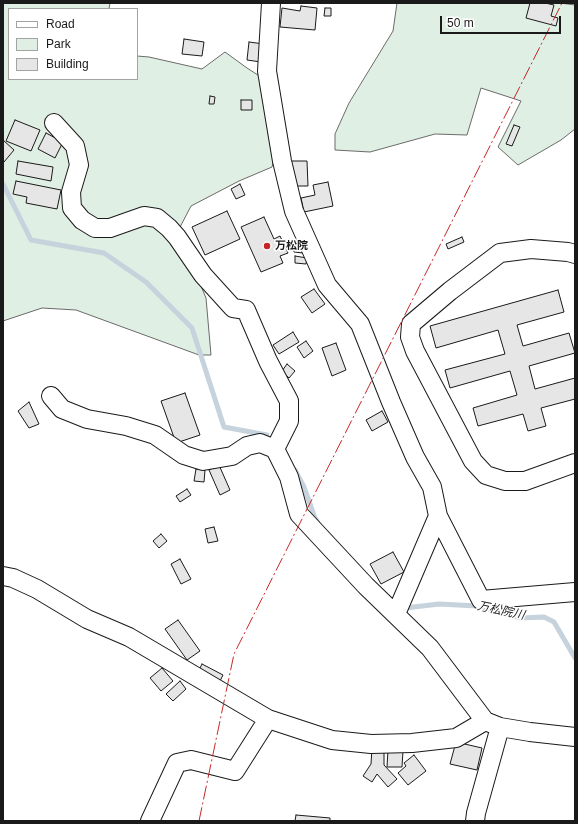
<!DOCTYPE html>
<meta charset="utf-8">
<style>
body{margin:0}
#map{position:relative;width:578px;height:824px;overflow:hidden;background:#fff;font-family:Arial,sans-serif}
canvas{display:block}
.frame{position:absolute;inset:0;border:4px solid #1a1a1a;pointer-events:none}
.legend{position:absolute;left:8px;top:8px;width:130px;height:72px;box-sizing:border-box;background:#fff;border:1px solid #a3a3a3;margin:0;padding:5px 7px;list-style:none;font-size:12px;color:#1a1a1a}
.legend li{display:flex;align-items:center;gap:8px;height:20px}
.legend b{width:20px;border:1px solid #a3a3a3}
.scale{position:absolute;left:440px;top:16px;width:121px;height:18px;box-sizing:border-box;border:2px solid #1a1a1a;border-top:0;padding-left:5px;font-size:12px;line-height:14px;white-space:nowrap;color:#1a1a1a;-webkit-text-stroke:3px #fff;paint-order:stroke}
</style>
<div id="map">
<canvas width="578" height="824"></canvas>
<div class="frame"></div>
<ul class="legend">
<li><b style="height:5px;background:#fff"></b>Road</li>
<li><b style="height:11px;background:#e0efe3"></b>Park</li>
<li><b style="height:11px;background:#e6e6e6"></b>Building</li>
</ul>
<div class="scale">50 m</div>
</div>
<script>
const ctx = document.querySelector('canvas').getContext('2d');
ctx.lineJoin = 'round';
function fillPath(path, color) {
  ctx.fillStyle = color;
  ctx.fill(path, 'evenodd');
}
function toPath(rows) {
  const path = new Path2D();
  for (const r of rows) {
    path.moveTo(r[0], r[1]);
    for (let i = 2; i < r.length; i += 2) path.lineTo(r[i], r[i + 1]);
  }
  return path;
}
function stroke(path, color, width, dash) {
  ctx.strokeStyle = color;
  ctx.lineWidth = width;
  ctx.lineCap = dash ? 'butt' : 'round';
  ctx.setLineDash(dash || []);
  ctx.stroke(path);
}
function drawText(font, color, halo, rows, align = 'center') {
  ctx.font = font + ' Arial,"Noto Sans JP",sans-serif';
  ctx.lineWidth = 3;
  ctx.setLineDash([]);
  ctx.textBaseline = 'middle';
  ctx.strokeStyle = halo;
  ctx.fillStyle = color;
  for (const [text, x, y, turn = 0] of rows) {
    ctx.save();
    ctx.translate(x, y);
    ctx.rotate((+turn || 0) * Math.PI / 180);
    ctx.textAlign = isNaN(turn) ? turn : align;
    if (halo) ctx.strokeText(text, 0, 0);
    ctx.fillText(text, 0, 0);
    ctx.restore();
  }
}
const green = toPath([
 [3,3,110,3,109,9,9,9,9,79,137,79,137,56,149,57,202,69,225,52,247,68,272,84,283,120,272,167,239,181,191,206,178,231,206,298,211,355,199,355,76,310,42,308,3,321,3,3],
 [397,3,560,3,575,5,575,129,561,140,518,165,498,147,521,101,481,88,467,135,435,134,370,152,335,150,335,134,349,103,393,31,397,3]
]);
const stream = toPath([
 [3,184,31,240,104,253,146,282,192,328,224,427,267,435],
 [295,470,304,487,315,518,317,521],
 [405,608,439,604,477,606,521,618,544,617,554,622,575,658]
]);
const building = toPath([
 [530,3,545,3,554,5,551,16,558,18,556,26,526,18,530,3],
 [301,6,317,8,315,30,280,27,282,8,300,11,301,6],
 [325,8,331,8,331,16,324,16,325,8],
 [184,39,204,42,202,56,182,54,184,39],
 [249,42,264,44,261,62,247,60,249,42],
 [210,96,215,97,214,104,209,104,210,96],
 [241,100,252,100,252,110,241,110,241,100],
 [15,120,40,130,31,151,6,141,15,120],
 [514,125,520,127,512,146,506,144,514,125],
 [46,133,63,142,55,158,38,149,46,133],
 [3,140,14,150,4,162,3,161,3,140],
 [18,161,53,167,51,181,16,174,18,161],
 [291,161,307,161,308,186,292,186,291,161],
 [16,181,61,190,57,209,26,203,27,197,13,194,16,181],
 [328,182,333,206,304,212,301,198,315,195,313,185,328,182],
 [240,184,245,195,236,199,231,189,240,184],
 [227,211,240,239,205,255,192,227,227,211],
 [264,217,274,239,280,236,288,253,280,256,283,263,261,272,241,227,264,217],
 [462,237,464,242,448,249,446,244,462,237],
 [294,245,303,245,303,253,294,252,294,245],
 [295,256,307,258,306,264,295,263,295,256],
 [314,289,325,304,312,313,301,297,314,289],
 [558,290,564,312,517,325,523,346,569,333,575,353,529,366,535,389,575,378,575,399,541,408,546,426,528,431,523,414,478,426,473,408,517,395,510,371,450,388,445,370,505,354,498,330,436,348,430,326,558,290],
 [293,332,299,342,279,354,273,345,293,332],
 [306,341,313,351,304,358,297,347,306,341],
 [336,343,346,370,332,376,322,348,336,343],
 [287,364,295,371,289,378,282,371,287,364],
 [185,393,200,435,176,443,161,401,185,393],
 [29,402,39,424,29,428,18,411,29,402],
 [382,411,388,422,372,431,366,420,382,411],
 [219,465,230,490,220,495,209,470,219,465],
 [196,469,205,470,204,482,194,481,196,469],
 [187,489,191,495,180,502,176,496,187,489],
 [214,527,218,541,208,543,205,529,214,527],
 [161,534,167,541,159,548,153,541,161,534],
 [393,552,404,572,381,584,370,564,393,552],
 [180,559,191,579,181,584,171,564,180,559],
 [178,620,200,651,187,660,165,629,178,620],
 [202,664,223,675,219,683,198,672,202,664],
 [162,668,173,681,161,691,150,678,162,668],
 [180,681,186,689,173,701,166,694,180,681],
 [456,742,482,748,477,770,450,764,456,742],
 [372,748,384,749,384,765,397,779,388,787,377,774,372,782,363,776,371,764,372,748],
 [388,750,403,751,402,767,387,767,388,750],
 [414,755,426,771,408,785,398,773,406,766,404,763,414,755],
 [296,815,330,818,330,821,295,821,296,815]
]);
const minor = toPath([
 [271,3,267,71,282,161,294,211,327,285,360,324,391,402,415,457,432,487,438,516,396,614],
 [54,123,75,146,79,165,71,192,72,208,82,220,95,228,110,228,144,216,157,218,169,228,177,237,203,275,233,308,246,310,268,361,289,401,289,421,275,449],
 [575,254,568,252,531,249,500,253,450,291,411,324,410,337,415,351,473,461,486,475,505,481,525,481,575,463],
 [51,396,62,409,87,419,126,426,155,435,184,455,203,461,232,456,247,446,260,443,275,449,289,477,299,514,366,586,430,648,485,721,500,727,530,732,575,737],
 [438,516,481,600,575,592],
 [3,576,13,578,37,589,87,619,129,637,268,719,332,740,371,744,412,743,456,738,485,721],
 [150,821,177,763,191,760,235,771,268,719],
 [475,821,476,813,500,727]
]);
const power = toPath([
 [199,821,234,654,562,3]
]);
const markers = [
 [267,246,4,"#c62828"]
];
const poiNames = [
 ["万松院",275,246]
];
const waterNames = [
 ["万松院川",501,611,12]
];
fillPath(green, '#e0efe3');
stroke(green, '#6a6a6a', 1);
stroke(stream, '#c6d2dc', 5);
fillPath(building, '#e6e6e6');
stroke(building, '#1a1a1a', 1);
stroke(minor, '#1a1a1a', 20);
stroke(minor, '#fff', 18);
stroke(power, '#c62828', 1, [14, 3, 2, 3]);
for (const [x, y, r, color] of markers) {
  const dot = new Path2D();
  dot.arc(x, y, r, 0, 2 * Math.PI);
  ctx.fillStyle = color;
  ctx.fill(dot);
  stroke(dot, '#fff', 1.5);
}
drawText('bold 11px', '#1a1a1a', '#fff', poiNames, 'left');
drawText('italic 12px', '#1a1a1a', '#fff', waterNames);
</script>
